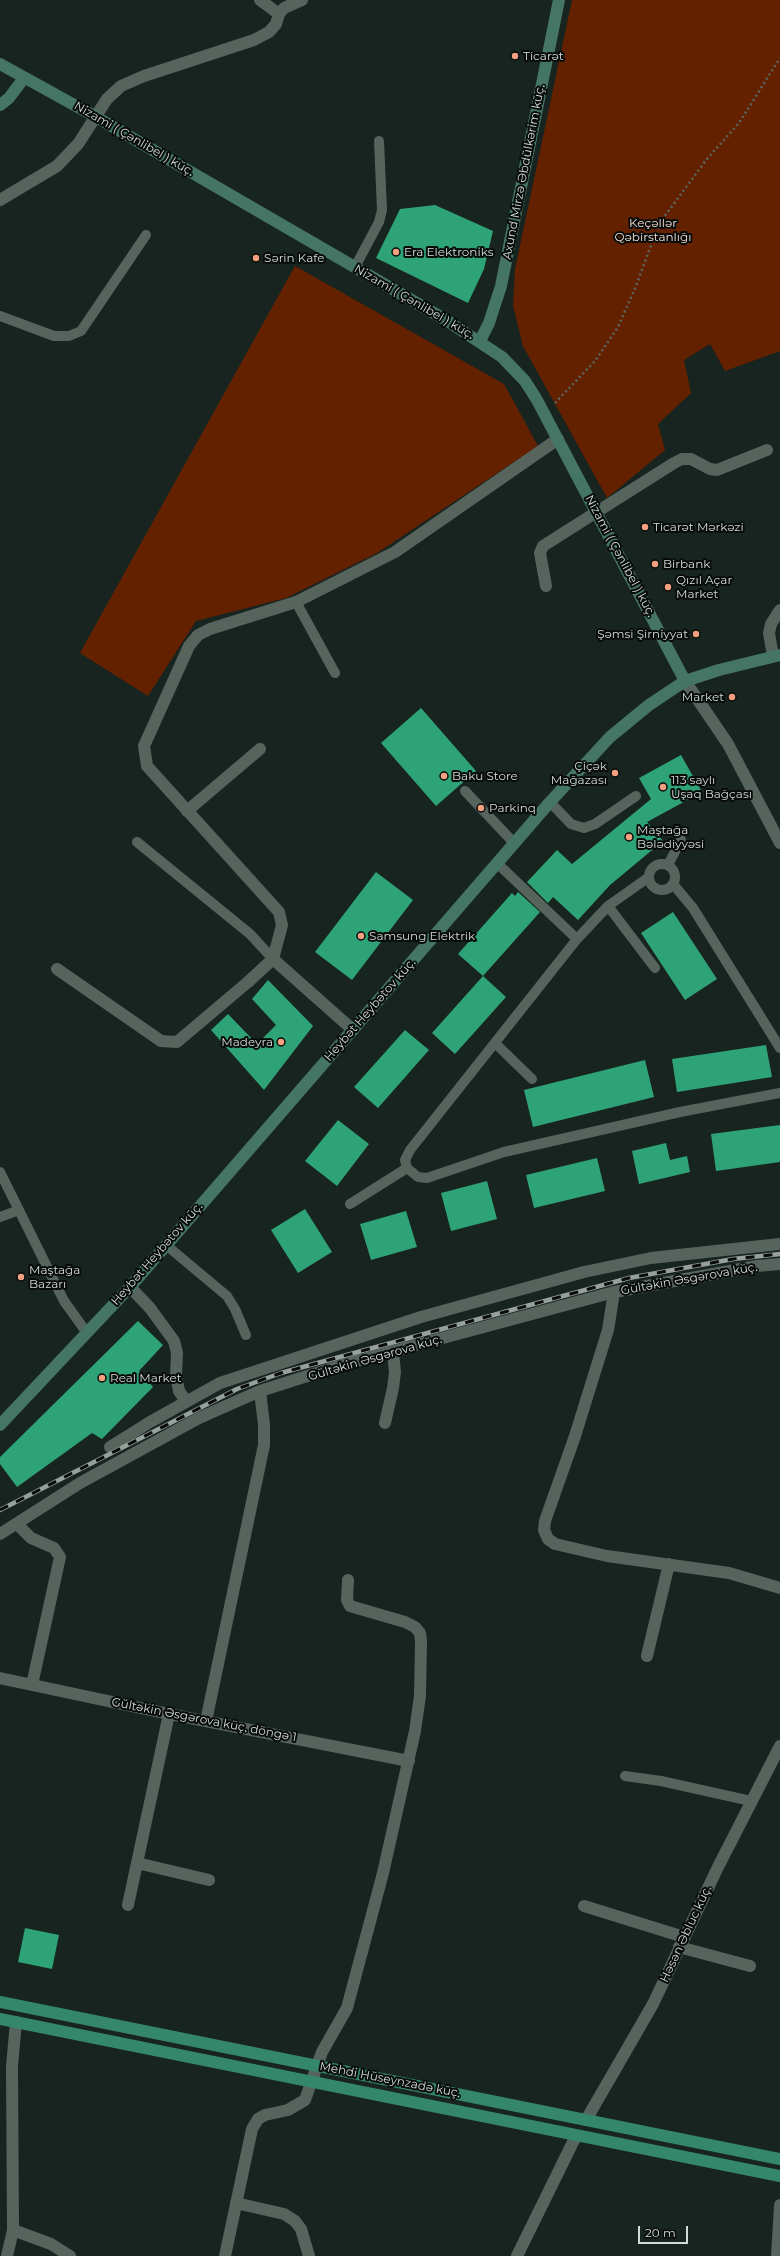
<!DOCTYPE html>
<meta charset="utf-8">
<style>
body{margin:0}
#map{position:relative;width:780px;height:2256px;overflow:hidden;background:#18241f;font-family:Montserrat,sans-serif}
canvas{display:block}
.scale{position:absolute;left:638px;top:2226px;width:50px;height:18px;box-sizing:border-box;border:2px solid #d3dad6;border-top:0;padding-left:5px;font-size:12px;line-height:14px;white-space:nowrap;color:#d3dad6;-webkit-text-stroke:3px #070c0a;paint-order:stroke}
</style>
<div id="map">
<canvas width="780" height="2256"></canvas>
<div class="scale">20 m</div>
</div>
<script>
const ctx = document.querySelector('canvas').getContext('2d');
ctx.lineJoin = 'round';
function fillPath(path, color) {
  ctx.fillStyle = color;
  ctx.fill(path, 'evenodd');
}
function toPath(rows) {
  const path = new Path2D();
  for (const r of rows) {
    if (r.length === 3) {
      path.moveTo(r[0] + r[2], r[1]);
      path.arc(r[0], r[1], r[2], 0, 2 * Math.PI);
      continue;
    }
    path.moveTo(r[0], r[1]);
    for (let i = 2; i < r.length; i += 2) path.lineTo(r[i], r[i + 1]);
  }
  return path;
}
function stroke(path, color, width, dash) {
  ctx.strokeStyle = color;
  ctx.lineWidth = width;
  ctx.lineCap = dash ? 'butt' : 'round';
  ctx.setLineDash(dash || []);
  ctx.stroke(path);
}
function drawText(font, color, halo, rows, align = 'center') {
  ctx.font = font + ' Montserrat,sans-serif';
  ctx.lineWidth = 4;
  ctx.setLineDash([]);
  ctx.textBaseline = 'middle';
  ctx.strokeStyle = halo;
  ctx.fillStyle = color;
  for (const [text, x, y, turn = 0] of rows) {
    ctx.save();
    ctx.translate(x, y);
    ctx.rotate((+turn || 0) * Math.PI / 180);
    ctx.textAlign = isNaN(turn) ? turn : align;
    if (halo) ctx.strokeText(text, 0, 0);
    ctx.fillText(text, 0, 0);
    ctx.restore();
  }
}
const green = toPath([
 [572,0,780,0,780,351,725,371,710,344,684,360,691,393,658,424,665,450,607,498,523,346,513,306,515,269],
 [295,266,504,384,538,446,377,553,286,598,196,621,148,696,80,653]
]);
const building = toPath([
 [435,205,493,231,484,269,468,303,376,258,400,209],
 [421,708,476,771,436,806,381,743],
 [681,755,702,792,647,822,663,841,610,885,578,920,553,897,548,903,527,882,557,850,572,864,651,799,639,778],
 [376,872,413,900,352,980,315,952],
 [518,892,540,912,483,976,458,954,512,893,515,896],
 [673,912,717,979,685,1000,641,933],
 [483,976,506,997,455,1054,432,1033],
 [268,980,313,1026,264,1090,211,1030,228,1014,257,1044,276,1025,252,999],
 [405,1030,429,1050,378,1108,354,1087],
 [766,1045,772,1077,677,1092,672,1059],
 [645,1060,654,1097,533,1127,524,1090],
 [338,1120,369,1144,337,1186,305,1161],
 [780,1125,780,1162,716,1171,711,1134],
 [666,1143,670,1160,687,1156,690,1172,639,1184,632,1151],
 [597,1158,605,1191,534,1208,526,1175],
 [487,1181,497,1219,451,1231,441,1193],
 [305,1209,332,1252,298,1273,271,1230],
 [406,1211,417,1247,371,1260,360,1224],
 [138,1321,163,1345,139,1371,153,1387,102,1439,92,1433,17,1487,0,1464,0,1457],
 [25,1928,59,1935,52,1969,18,1962]
]);
const path = toPath([
 [555,403,595,361,618,327,636,286,653,240,664,217,707,159,739,123,780,58]
]);
const lane = toPath([
 [355,267,379,222,382,210,379,141],
 [0,316,54,336,69,336,81,331,146,235],
 [296,602,335,673],
 [465,791,514,843],
 [550,802,571,824,584,828,595,824,636,796],
 [137,842,250,934,273,959],
 [497,863,577,939],
 [662,877,13],
 [668,865,681,840],
 [649,877,608,906,577,939,410,1150,405,1160,407,1168,418,1177,427,1178,504,1152,680,1112,780,1093],
 [673,884,693,908,780,1048],
 [608,906,655,968],
 [495,1043,532,1079],
 [0,1172,64,1301,87,1333],
 [350,1204,407,1168],
 [0,1217,19,1210],
 [166,1245,227,1296,235,1309,246,1335],
 [625,1776,661,1781,751,1801]
]);
const street = toPath([
 [260,0,279,14,284,8,302,0],
 [0,200,57,166,78,144,107,99,121,86,144,76,254,40,269,32,276,24,279,14],
 [546,586,540,553,543,546,674,463,682,459,691,459,710,469,717,470,767,450],
 [773,656,769,633,771,624,780,610],
 [685,681,728,744,780,843],
 [187,811,260,749],
 [57,969,161,1041,177,1042,248,982,273,959],
 [353,1030,273,959,282,925,279,912,147,766,144,746,189,646,198,635,210,629,296,602,395,552,558,439],
 [130,1287,150,1308,174,1341,177,1353,176,1376,179,1391,186,1401],
 [614,1292,608,1330,575,1436,545,1521,544,1530,548,1539,555,1544,607,1556,729,1573,780,1588],
 [385,1423,393,1388,395,1372,393,1353],
 [110,1447,150,1422,220,1383,421,1317,584,1272,651,1258,780,1244],
 [17,1524,31,1538,54,1548,60,1557,32,1685],
 [0,1534,80,1483,199,1418,260,1391,342,1365,614,1292,757,1266,780,1264],
 [647,1656,669,1564],
 [0,1678,169,1714,409,1761],
 [206,1721,264,1445,264,1425,260,1391],
 [137,1863,209,1880],
 [128,1905,169,1714],
 [584,1906,684,1937],
 [679,1947,750,1966],
 [16,2022,12,2066,13,2230,51,2244,70,2256],
 [586,2120,653,2004,718,1867,780,1746],
 [236,2203,284,2214,295,2221,301,2229,309,2256],
 [7,2256,13,2230],
 [225,2256,252,2129,258,2119,265,2115,288,2110,305,2100,322,2052,347,2008,383,1873,415,1731,420,1696,421,1641,420,1633,415,1627,405,1622,350,1606,347,1600,348,1580],
 [517,2256,576,2136],
 [777,2256,780,2205]
]);
const secondary = toPath([
 [0,64,96,117,446,320,502,357,525,381,537,400,685,681],
 [0,105,9,98,24,78],
 [480,341,489,323,501,286,559,0],
 [0,1425,130,1287,550,802,610,737,649,705,685,681,719,670,780,655]
]);
const primary = toPath([
 [0,2002,780,2159],
 [0,2019,780,2176]
]);
const rail = toPath([
 [0,1510,237,1389,281,1373,629,1278,733,1259,780,1254]
]);
const markers = [
 [515,56,4,"#f2a080"],
 [396,252,4,"#f2a080"],
 [256,258,4,"#f2a080"],
 [645,527,4,"#f2a080"],
 [655,564,4,"#f2a080"],
 [668,587,4,"#f2a080"],
 [696,634,4,"#f2a080"],
 [732,697,4,"#f2a080"],
 [615,773,4,"#f2a080"],
 [444,776,4,"#f2a080"],
 [663,787,4,"#f2a080"],
 [481,808,4,"#f2a080"],
 [629,837,4,"#f2a080"],
 [361,936,4,"#f2a080"],
 [281,1042,4,"#f2a080"],
 [21,1277,4,"#f2a080"],
 [102,1378,4,"#f2a080"]
];
const poiNames = [
 ["Ticarət",523,56],
 ["Era Elektroniks",404,252],
 ["Sərin Kafe",264,258],
 ["Ticarət Mərkəzi",653,527],
 ["Birbank",663,564],
 ["Qızıl Açar",676,580],
 ["Market",676,594],
 ["Şəmsi Şirniyyat",688,634,"right"],
 ["Market",724,697,"right"],
 ["Çiçək",607,766,"right"],
 ["Mağazası",607,780,"right"],
 ["Baku Store",452,776],
 ["113 saylı",671,780],
 ["Uşaq Bağçası",671,794],
 ["Parkinq",489,808],
 ["Maştağa",637,830],
 ["Bələdiyyəsi",637,844],
 ["Samsung Elektrik",369,936],
 ["Madeyra",273,1042,"right"],
 ["Maştağa",29,1270],
 ["Bazarı",29,1284],
 ["Real Market",110,1378]
];
const streetNames = [
 ["Nizami ( Çənlibel ) küç.",134,139,30],
 ["Axund Mirzə Əbdülkərim küç.",524,172,-79],
 ["Nizami ( Çənlibel ) küç.",414,302,30],
 ["Nizami ( Çənlibel ) küç.",620,556,62],
 ["Heybət Heybətov küç.",370,1010,-49],
 ["Heybət Heybətov küç.",157,1254,-49],
 ["Gültəkin Əsgərova küç.",689,1279,-10],
 ["Gültəkin Əsgərova küç.",375,1358,-16],
 ["Gültəkin Əsgərova küç. döngə 1",204,1720,11],
 ["Həsən Əbluc küç.",686,1934,-65],
 ["Mehdi Hüseynzadə küç.",390,2080,11]
];
const parkNames = [
 ["Keçəllər",653,223],
 ["Qəbirstanlığı",653,237]
];
fillPath(green, '#642100');
fillPath(building, '#2fa378');
stroke(path, '#5c6662', 2.5, [2, 3]);
stroke(lane, '#57645e', 10);
stroke(street, '#57645e', 12);
stroke(secondary, '#457564', 12);
stroke(primary, '#34876a', 12);
stroke(rail, '#98a09c', 4.5);
stroke(rail, '#070c0a', 3, [9]);
for (const [x, y, r, color] of markers) {
  const dot = new Path2D();
  dot.arc(x, y, r, 0, 2 * Math.PI);
  ctx.fillStyle = color;
  ctx.fill(dot);
  stroke(dot, '#070c0a', 1.5);
}
drawText('12px', '#d3dad6', '#070c0a', poiNames, 'left');
drawText('12px', '#d3dad6', '#070c0a', streetNames);
drawText('12px', '#f5dcd3', '#070c0a', parkNames);
</script>
